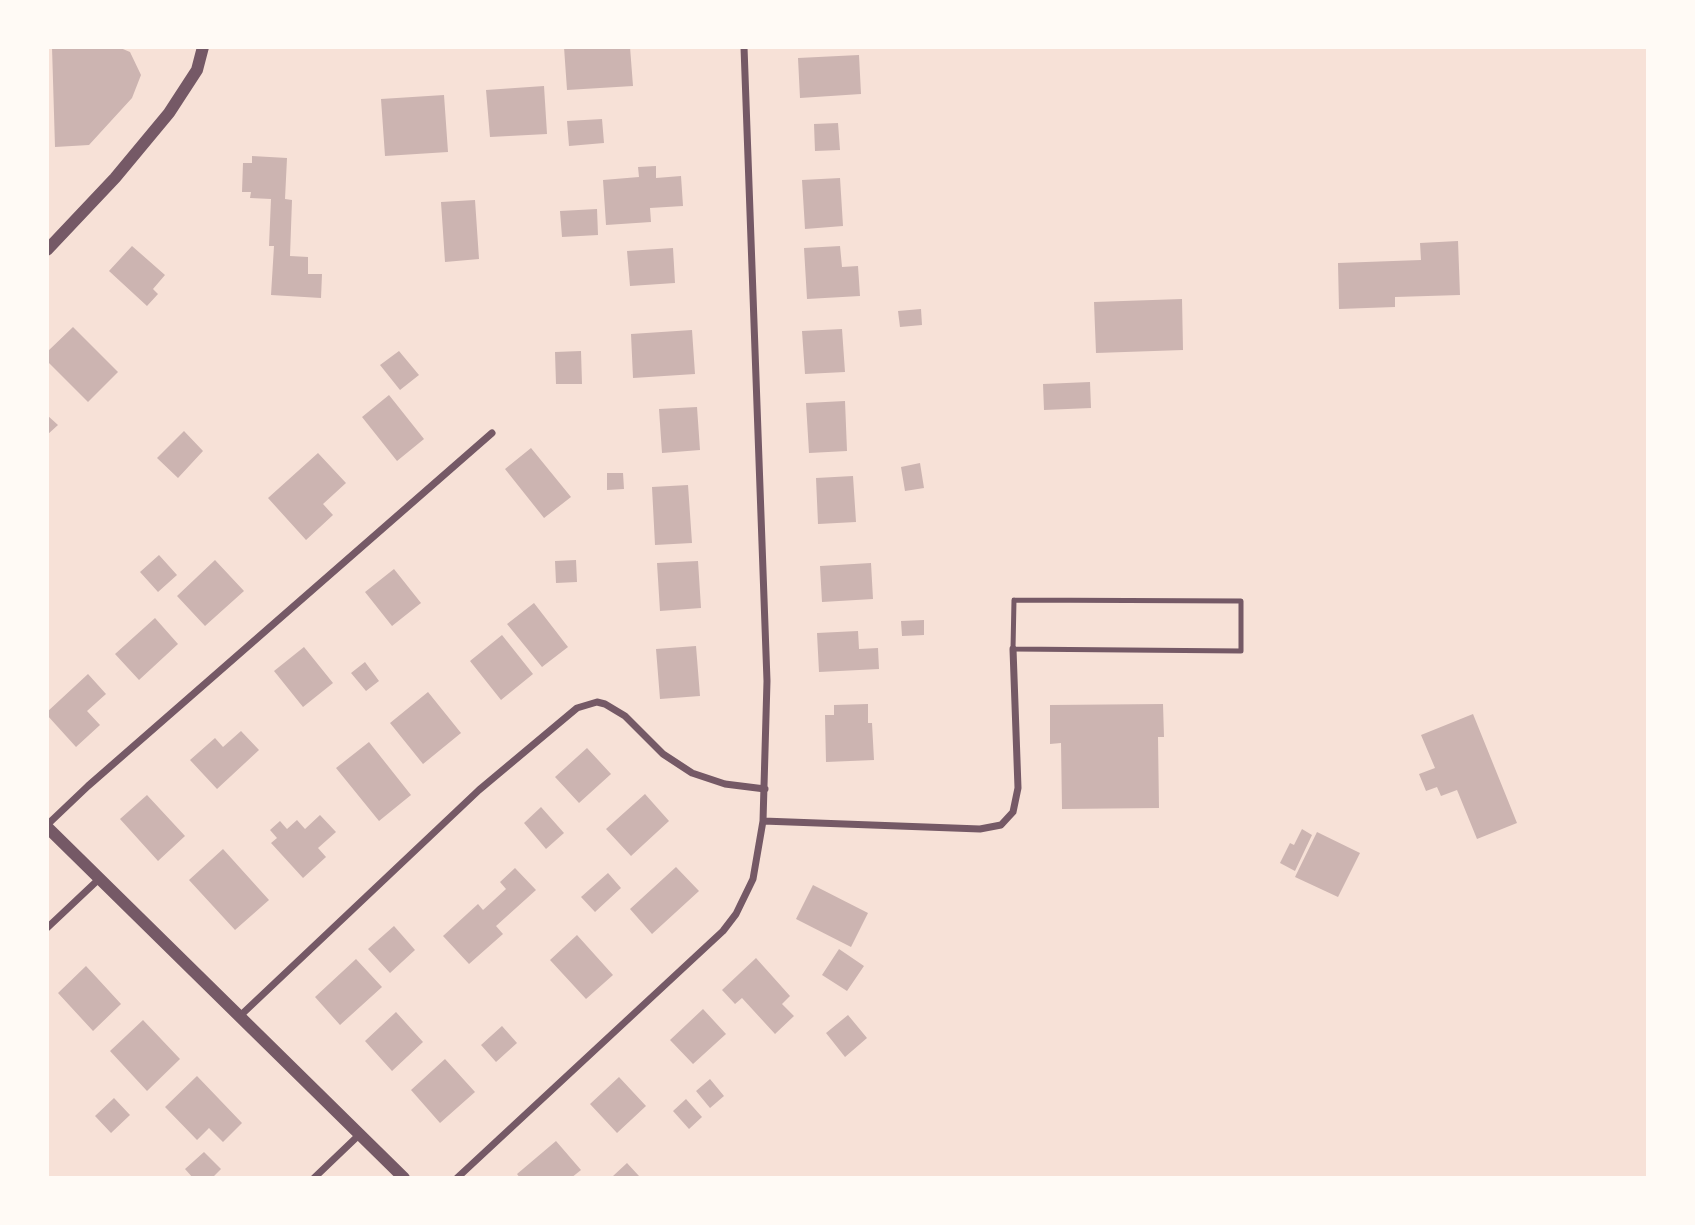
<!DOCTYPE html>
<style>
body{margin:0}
#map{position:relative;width:1695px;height:1225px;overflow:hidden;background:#f7e1d7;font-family:Jost,sans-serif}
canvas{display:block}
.frame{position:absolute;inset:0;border:49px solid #fffaf5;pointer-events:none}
</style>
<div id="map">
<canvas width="1695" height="1225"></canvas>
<div class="frame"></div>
</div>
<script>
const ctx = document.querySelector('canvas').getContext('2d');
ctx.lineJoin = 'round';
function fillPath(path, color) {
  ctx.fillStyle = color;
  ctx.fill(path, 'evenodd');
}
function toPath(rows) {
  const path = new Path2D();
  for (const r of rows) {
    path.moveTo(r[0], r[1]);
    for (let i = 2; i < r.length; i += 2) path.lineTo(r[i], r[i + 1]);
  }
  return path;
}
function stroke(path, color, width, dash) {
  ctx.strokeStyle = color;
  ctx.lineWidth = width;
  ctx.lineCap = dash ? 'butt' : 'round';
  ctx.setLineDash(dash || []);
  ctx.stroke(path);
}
const building = toPath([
 [52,47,118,47,130,52,141,75,132,98,89,145,55,147],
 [564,47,630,47,633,86,567,90],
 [859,55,861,94,800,98,798,58],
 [544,86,547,134,490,137,486,90],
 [444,95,448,152,385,156,381,99],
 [602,119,604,143,569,146,567,121],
 [838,123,840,150,815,151,814,124],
 [252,156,287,158,285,199,292,200,290,256,308,257,308,274,322,274,321,298,271,295,274,246,269,246,271,199,250,198,251,192,242,192,243,163,252,163],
 [656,166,656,178,681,176,683,206,650,208,651,222,606,225,603,180,639,177,638,167],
 [840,178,843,226,805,229,802,180],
 [475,200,479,259,445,262,441,202],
 [597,209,598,235,562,237,560,211],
 [1458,241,1460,295,1395,297,1395,307,1339,309,1338,263,1421,260,1420,243],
 [132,246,165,275,153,289,158,294,147,306,109,271],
 [840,246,842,267,858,266,860,296,807,299,804,248],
 [673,248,675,283,630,286,627,251],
 [1182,299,1183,350,1096,353,1094,302],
 [921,309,922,325,900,327,898,311],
 [73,327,118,372,88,402,47,361,47,352],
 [842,329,845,372,805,374,802,331],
 [692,330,695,374,633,378,631,334],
 [399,351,419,375,400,390,380,365],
 [581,351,582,384,556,384,555,352],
 [1090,382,1091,408,1044,410,1043,384],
 [389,395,424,439,397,461,362,417],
 [845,401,847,451,809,453,806,403],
 [697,407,700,450,662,453,659,409],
 [47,415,58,425,47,435],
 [184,431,203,451,178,478,157,458],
 [531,448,571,497,544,518,505,469],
 [318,453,346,483,323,504,333,515,306,540,268,498],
 [920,463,924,488,905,491,901,467],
 [607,473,623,473,624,489,607,490],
 [853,476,856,522,818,524,816,478],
 [688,485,692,543,655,545,652,487],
 [159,555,177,575,158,592,140,572],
 [215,560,244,591,205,626,177,596],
 [576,560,577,582,556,583,555,561],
 [698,561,701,608,660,611,657,563],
 [871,563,873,599,822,602,820,566],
 [394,569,421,603,392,626,365,592],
 [534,603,568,647,542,667,507,624],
 [155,618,178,644,139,680,115,654],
 [924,620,924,635,902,636,901,621],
 [858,631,859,649,878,648,879,669,819,672,817,633],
 [502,635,533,674,501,700,470,661],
 [696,646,700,696,660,699,656,649],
 [304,647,333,683,303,707,274,671],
 [365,662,379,681,366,691,351,673],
 [88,674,106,694,87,711,100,725,76,747,47,715,47,712],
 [428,692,461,733,423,764,390,723],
 [868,704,868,723,872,723,874,760,826,762,825,715,834,715,834,705],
 [1163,704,1164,737,1158,737,1159,808,1062,809,1061,743,1050,744,1050,705],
 [1473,714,1517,823,1477,839,1457,790,1441,796,1437,787,1426,791,1419,774,1435,768,1421,735],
 [241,731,259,750,217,789,190,760,215,738,223,747],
 [369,742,411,795,379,821,336,768],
 [587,748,611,774,579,803,555,777],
 [645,794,669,821,631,856,606,829],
 [147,795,185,836,158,861,120,819],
 [541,807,564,833,546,849,524,823],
 [320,815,336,832,318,848,326,857,303,878,271,843,277,838,270,830,280,821,287,829,297,820,305,829],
 [1302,829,1312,835,1295,871,1280,863,1290,843,1294,845],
 [1317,832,1360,853,1338,897,1295,877],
 [223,849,269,900,235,930,189,880],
 [676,867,699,891,652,934,630,909],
 [515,868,536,890,496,926,503,934,469,964,443,936,478,904,483,910,506,889,500,882],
 [608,873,621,888,595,912,581,897],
 [813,885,868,913,851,947,796,919],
 [394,926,415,950,390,973,368,949],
 [577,935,613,975,586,999,550,960],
 [839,949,864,966,847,991,822,975],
 [756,958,790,996,782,1004,794,1016,775,1034,742,998,735,1004,722,990],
 [356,959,382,987,340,1025,315,997],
 [86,966,121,1004,93,1031,58,993],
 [703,1009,726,1034,693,1064,670,1040],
 [396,1012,423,1042,392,1071,365,1041],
 [848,1015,867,1038,845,1057,826,1033],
 [143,1020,180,1059,147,1091,110,1051],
 [502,1026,517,1043,496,1062,481,1045],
 [445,1059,475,1092,440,1123,411,1090],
 [197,1076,242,1123,223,1142,209,1128,197,1140,165,1107],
 [619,1077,646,1106,617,1133,590,1104],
 [710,1079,724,1096,710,1108,696,1091],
 [114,1098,130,1115,111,1133,95,1116],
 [686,1099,702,1117,689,1129,673,1111],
 [556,1141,581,1170,571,1178,520,1178,517,1174],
 [204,1152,221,1169,212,1178,193,1178,185,1169],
 [627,1163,639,1176,615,1178,613,1176]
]);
const service = toPath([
 [1014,600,1241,601,1241,651,1013,649,1014,600]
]);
const minor = toPath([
 [763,821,980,829,1001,825,1013,812,1018,788,1013,649],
 [47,825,88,786,492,433],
 [47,928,99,879],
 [241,1015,479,790,577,708,597,702,605,704,625,716,663,754,692,773,725,784,765,789],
 [314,1178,360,1134],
 [457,1178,723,931,736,914,753,879,763,821,767,681,744,47]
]);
const tertiary = toPath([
 [47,250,115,178,169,113,197,70,203,47],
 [47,827,404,1178]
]);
fillPath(building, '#ccb4b1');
stroke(service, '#755966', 5);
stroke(minor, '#755966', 7);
stroke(tertiary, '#755966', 12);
</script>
